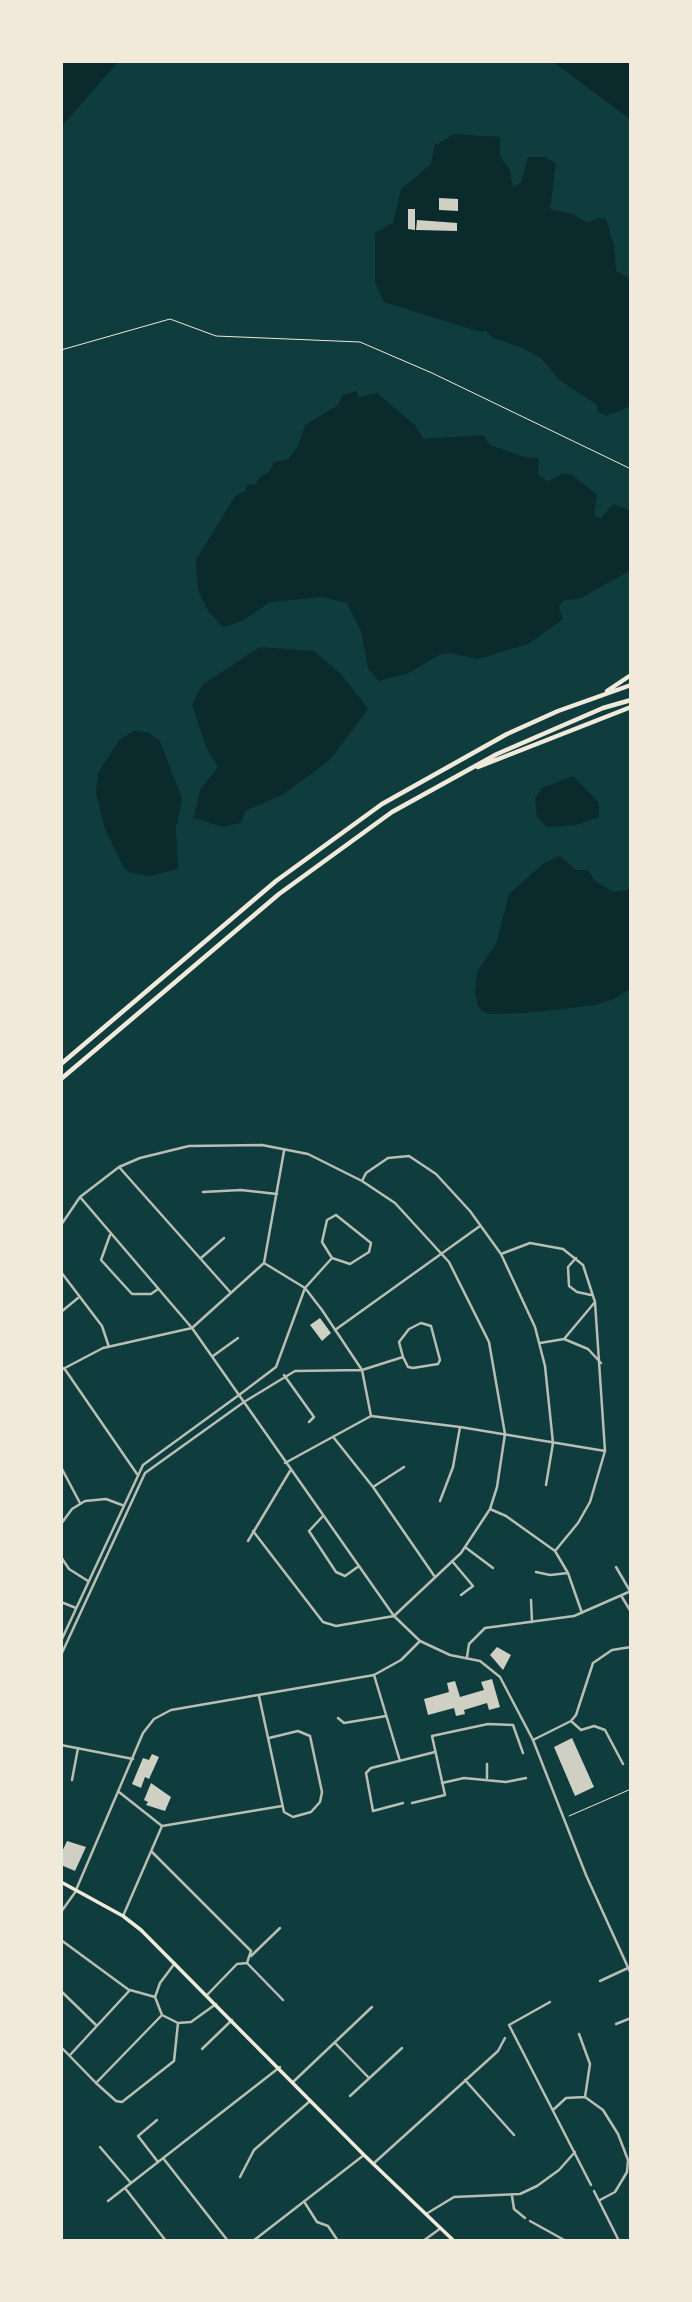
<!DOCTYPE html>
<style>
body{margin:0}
#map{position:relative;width:692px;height:2302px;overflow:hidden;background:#0f3d3e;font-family:Jost,sans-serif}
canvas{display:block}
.frame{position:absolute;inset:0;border:63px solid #f1e9da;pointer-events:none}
</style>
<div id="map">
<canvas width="692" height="2302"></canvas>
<div class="frame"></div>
</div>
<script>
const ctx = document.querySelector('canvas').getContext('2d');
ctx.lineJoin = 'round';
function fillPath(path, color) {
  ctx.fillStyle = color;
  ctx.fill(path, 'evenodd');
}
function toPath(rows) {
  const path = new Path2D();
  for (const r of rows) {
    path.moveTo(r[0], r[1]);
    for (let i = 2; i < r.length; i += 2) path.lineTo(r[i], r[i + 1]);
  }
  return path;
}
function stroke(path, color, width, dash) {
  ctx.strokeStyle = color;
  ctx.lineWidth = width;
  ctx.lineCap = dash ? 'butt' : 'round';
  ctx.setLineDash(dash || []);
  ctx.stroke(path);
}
const water = toPath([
 [61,61,119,61,61,127],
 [552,61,628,61,631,64,631,120],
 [454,134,500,137,500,156,510,170,513,188,521,182,528,157,545,157,556,163,550,209,573,214,587,223,597,218,606,219,614,246,616,271,631,279,631,406,607,416,598,412,596,404,559,380,541,358,520,347,493,338,486,331,477,331,384,302,375,282,375,233,393,223,401,189,431,164,434,146],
 [356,391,359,397,377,393,416,426,423,439,483,435,490,445,524,457,539,458,538,475,548,481,564,473,571,474,597,495,594,516,601,518,613,504,631,511,631,570,581,598,562,601,559,608,563,619,528,644,478,659,449,653,439,655,409,673,379,681,368,668,361,631,347,603,322,597,270,602,242,621,223,627,208,611,198,590,196,560,235,496,246,490,247,484,255,485,260,477,269,472,274,462,289,459,299,444,305,425,338,405,342,395],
 [260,647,314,651,342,675,368,709,330,760,282,795,245,811,241,823,222,827,195,818,193,822,200,790,218,767,206,747,192,705,202,685],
 [135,730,149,733,160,741,182,799,176,828,178,869,150,876,128,872,123,866,105,829,96,793,98,773,119,740],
 [573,776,599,803,599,817,576,825,547,827,537,817,535,798,542,788],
 [560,856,576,870,588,870,595,881,613,892,631,889,631,988,616,998,596,1005,525,1013,489,1014,482,1011,478,1006,475,993,477,972,496,944,509,894,544,863]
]);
const building = toPath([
 [439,198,458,199,458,211,439,210],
 [408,209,415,209,415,230,408,229],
 [417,220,457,223,457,231,416,230],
 [320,1318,331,1333,322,1341,310,1325],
 [497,1647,511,1655,503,1670,490,1655],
 [492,1679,500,1707,489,1710,487,1703,464,1710,465,1714,456,1716,454,1708,428,1715,424,1699,449,1692,447,1683,455,1681,460,1697,484,1690,481,1682],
 [572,1738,594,1787,575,1796,554,1747],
 [152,1754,159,1757,149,1779,145,1777,141,1788,132,1784,143,1758,149,1760],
 [151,1783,171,1797,165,1811,146,1805,148,1802,144,1800],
 [67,1841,86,1847,75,1871,61,1865,61,1854]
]);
const path = toPath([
 [61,350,170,319,216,336,360,342,432,373,631,469],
 [569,1816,631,1789]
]);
const minor = toPath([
 [119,1167,231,1293],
 [362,1181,366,1173,388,1158,409,1156,436,1174,470,1211,501,1254,535,1327,545,1366,553,1443,546,1485],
 [203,1192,241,1190,277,1194],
 [80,1197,192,1328,239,1395,276,1367,305,1288,332,1258],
 [336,1215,371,1243,369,1252,350,1264,332,1258,322,1242,327,1220,336,1215],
 [61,1225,80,1197,119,1167,140,1158,189,1146,262,1145,308,1154,362,1181,395,1203,449,1262,489,1342,505,1434,497,1487,490,1509,461,1553,394,1616,336,1626,323,1622,253,1531],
 [110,1235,101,1260,132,1294,151,1294,158,1289],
 [501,1254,530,1243,563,1249,583,1265,595,1302,605,1451,590,1502,578,1523,555,1551],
 [201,1258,224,1238],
 [576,1258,568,1267,569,1286,577,1292,591,1295],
 [264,1263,305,1288,322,1310,362,1370,371,1416],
 [61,1272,102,1326,109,1347],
 [61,1312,78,1298],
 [421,1323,431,1326,440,1360,438,1364,413,1368,408,1367,403,1357,399,1342,409,1329,421,1323],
 [335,1330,480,1226],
 [564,1339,588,1349,601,1363],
 [540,1343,564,1339,595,1302],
 [213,1356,238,1338],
 [64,1368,137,1474],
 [61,1370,103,1348,192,1328,264,1263,284,1151],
 [284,1375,314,1417,309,1422],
 [244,1402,295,1371,362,1370,403,1357],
 [334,1438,373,1487,435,1577],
 [285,1463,371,1416,460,1427,605,1451],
 [62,1469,80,1503],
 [373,1487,404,1467],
 [440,1501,453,1467,460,1427],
 [490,1509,506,1516,555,1551,568,1573,582,1613],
 [323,1516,309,1531,336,1572,345,1576,359,1566],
 [61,1524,72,1509,85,1501,106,1499,122,1505],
 [248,1541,290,1471],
 [465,1547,493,1568],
 [61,1557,69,1569,88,1581],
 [452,1561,473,1586,461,1595],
 [616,1567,630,1591],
 [536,1572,550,1575,568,1573],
 [622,1597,631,1612],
 [531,1600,532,1622],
 [61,1602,76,1608],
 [467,1657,469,1644,485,1628,574,1616,631,1591],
 [374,1675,400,1761],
 [259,1696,284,1812,293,1817,311,1812,320,1802,322,1792,310,1736,298,1731,269,1738],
 [338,1718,344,1723,386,1716],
 [571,1721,581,1730,594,1726,605,1730,623,1764],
 [533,1740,571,1721,576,1715,593,1663,612,1650,631,1647],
 [61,1745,133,1759],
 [487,1778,487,1764],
 [72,1780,78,1748],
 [442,1783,464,1778,506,1782,526,1778],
 [119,1792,162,1826,282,1806],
 [403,1803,373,1811,366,1773,371,1768,435,1752],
 [412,1803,445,1795,432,1736,488,1724,513,1725,523,1753],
 [151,1851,251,1951,247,1963,237,1964,207,1995],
 [61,1912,76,1891],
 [123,1916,162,1826],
 [61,1940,129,1990],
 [251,1956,280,1928],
 [175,1963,160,1983,155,1997,162,2015,178,2023,191,2022,216,2004],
 [247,1963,283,2000],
 [600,1981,628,1968],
 [61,1991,97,2026],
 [550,2002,509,2025,591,2185],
 [616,2024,631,2018],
 [579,2034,590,2064,585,2097],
 [335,2043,369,2078],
 [61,2047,96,2083,116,2101,122,2102,174,2061,178,2023],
 [202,2049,232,2020],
 [70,2055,130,1990,155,1997],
 [465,2080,514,2135],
 [293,2082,372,2007],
 [96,2083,162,2015],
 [350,2096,402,2048],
 [553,2110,566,2098,585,2097,603,2110,618,2134,628,2160,627,2172,615,2192,600,2200],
 [157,2120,138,2136,158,2162],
 [100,2147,131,2183],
 [163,2158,228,2241],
 [373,2164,498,2051,505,2038],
 [240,2177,254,2150,310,2101],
 [125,2188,166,2241],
 [594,2191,619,2241],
 [512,2196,514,2209,525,2218],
 [108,2201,280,2067],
 [305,2203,317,2222,328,2226,338,2241],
 [426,2214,454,2197,520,2194,537,2186,559,2170,575,2152],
 [530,2221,566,2241],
 [423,2241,441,2228]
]);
const tertiary = toPath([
 [61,1641,143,1465,239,1395,394,1616,420,1641,450,1655,480,1661,500,1677,533,1740,586,1875,631,1974],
 [61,1655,145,1473,244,1402],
 [76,1890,143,1733,154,1719,171,1710,374,1675,401,1660,420,1641],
 [253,2241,364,2155]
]);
const secondary = toPath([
 [61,1882,123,1916,141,1930,364,2155,454,2241]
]);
const motorway = toPath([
 [607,691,631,675],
 [478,767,631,707],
 [61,1064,276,881,382,804,507,734,558,711,631,685],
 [61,1079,279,894,392,812,497,754,603,708,631,700]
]);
fillPath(water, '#0a2a2b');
fillPath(building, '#cfcfc3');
stroke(path, '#f1e9da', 1);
stroke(minor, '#b8beb3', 2.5);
stroke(tertiary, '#b8beb3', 2.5);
stroke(secondary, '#f1e9da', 3.5);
stroke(motorway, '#f1e9da', 4.5);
</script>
